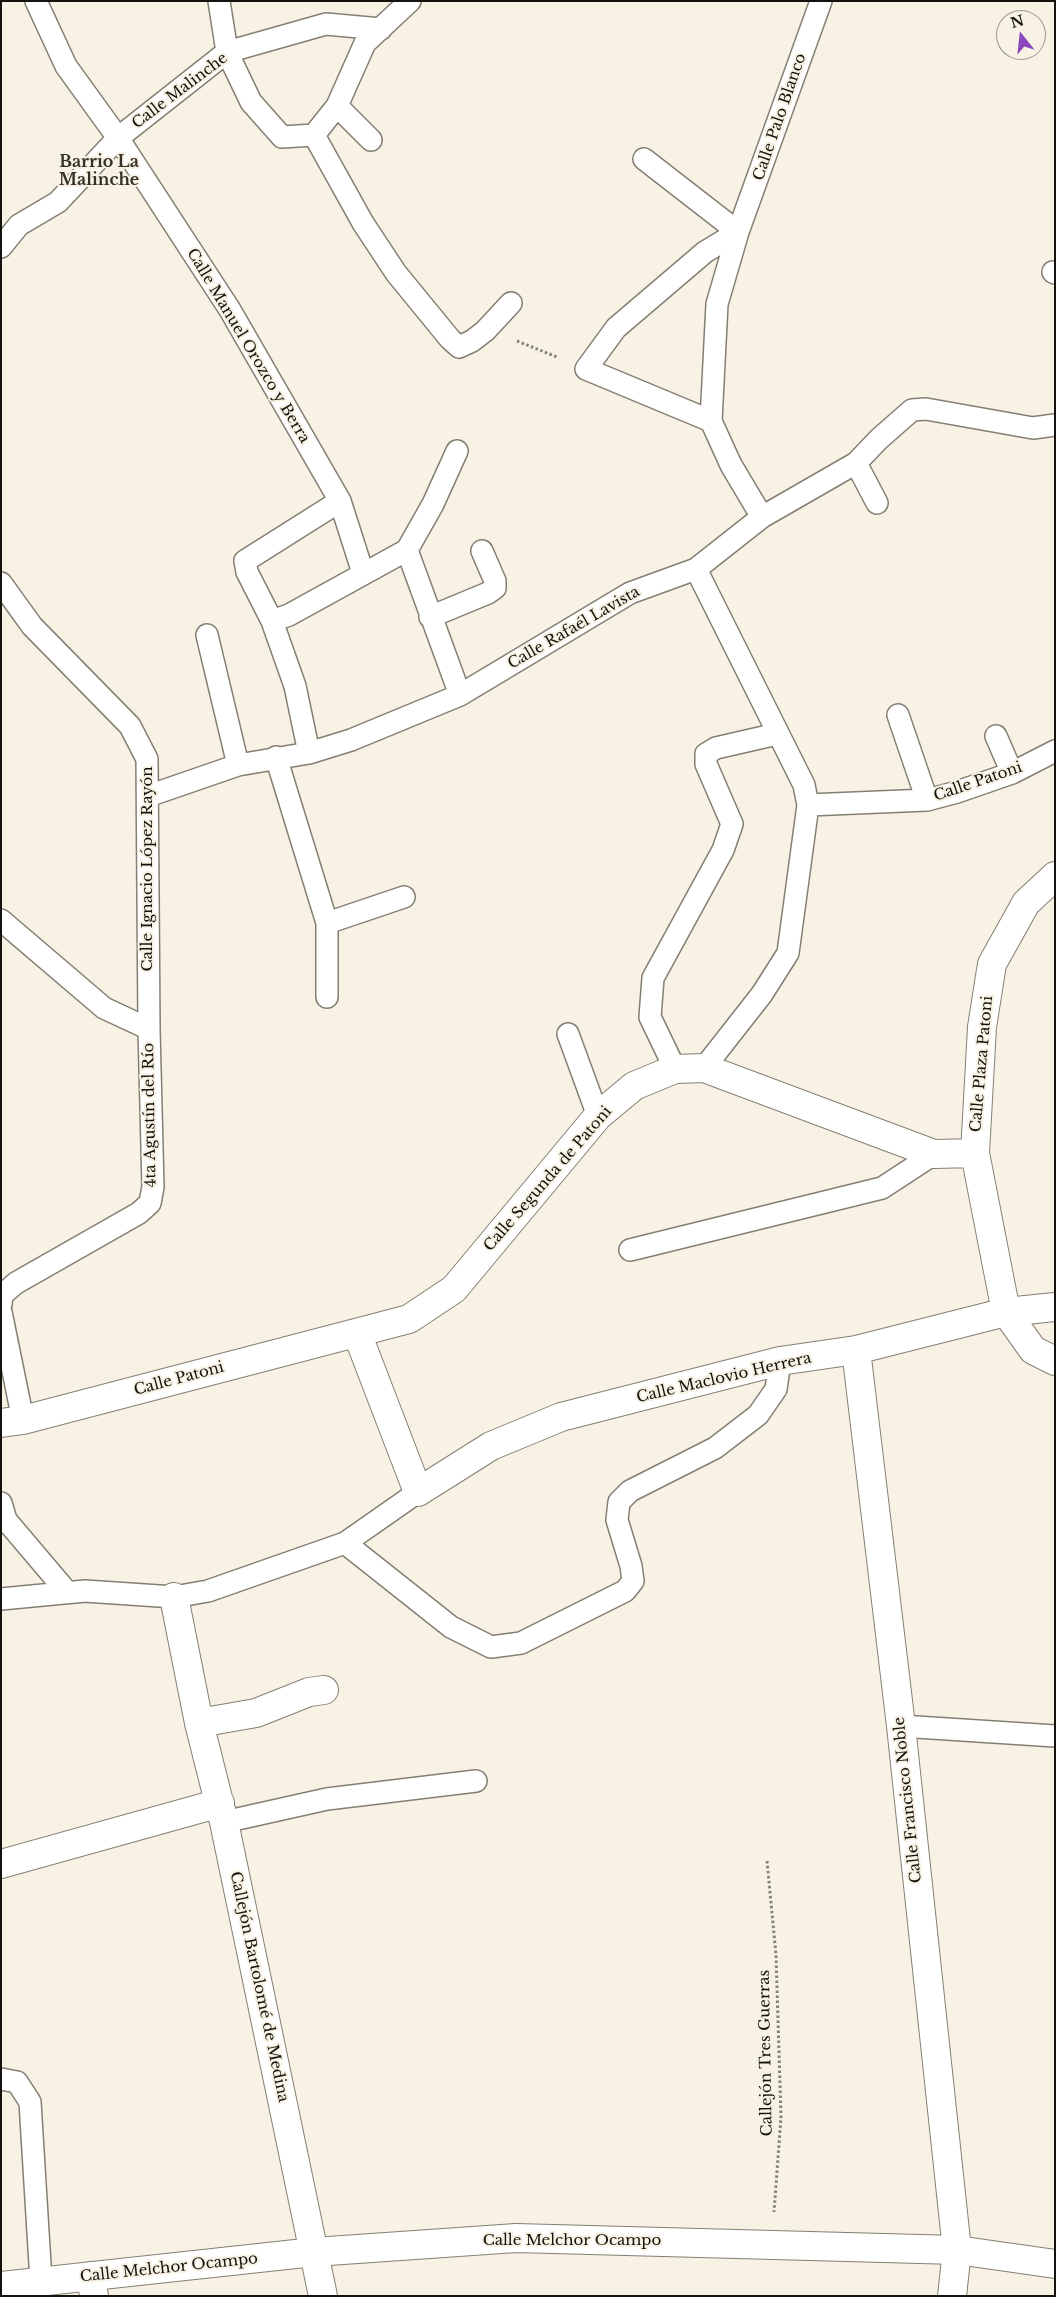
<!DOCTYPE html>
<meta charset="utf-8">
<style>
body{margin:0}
#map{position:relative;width:1056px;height:2297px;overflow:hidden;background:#f7f2e3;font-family:"Libre Baskerville",serif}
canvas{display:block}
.frame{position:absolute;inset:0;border:2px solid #14120d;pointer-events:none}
.north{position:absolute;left:996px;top:10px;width:50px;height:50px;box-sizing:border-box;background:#f7f2e3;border:1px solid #9c988d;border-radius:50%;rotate:344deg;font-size:14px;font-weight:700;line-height:20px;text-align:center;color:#14120d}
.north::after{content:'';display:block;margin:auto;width:18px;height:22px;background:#8a48bc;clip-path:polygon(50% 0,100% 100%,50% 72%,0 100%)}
</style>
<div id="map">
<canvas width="1056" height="2297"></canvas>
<div class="frame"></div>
<div class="north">N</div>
</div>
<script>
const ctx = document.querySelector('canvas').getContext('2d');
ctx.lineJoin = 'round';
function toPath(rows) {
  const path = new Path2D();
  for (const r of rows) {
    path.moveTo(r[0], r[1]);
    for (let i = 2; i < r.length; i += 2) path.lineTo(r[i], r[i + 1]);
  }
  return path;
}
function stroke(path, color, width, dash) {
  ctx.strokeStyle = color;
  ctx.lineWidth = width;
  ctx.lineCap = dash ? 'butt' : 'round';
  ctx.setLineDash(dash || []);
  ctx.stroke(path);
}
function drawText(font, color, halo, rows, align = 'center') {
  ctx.font = font + ' "Libre Baskerville",serif';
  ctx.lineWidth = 4;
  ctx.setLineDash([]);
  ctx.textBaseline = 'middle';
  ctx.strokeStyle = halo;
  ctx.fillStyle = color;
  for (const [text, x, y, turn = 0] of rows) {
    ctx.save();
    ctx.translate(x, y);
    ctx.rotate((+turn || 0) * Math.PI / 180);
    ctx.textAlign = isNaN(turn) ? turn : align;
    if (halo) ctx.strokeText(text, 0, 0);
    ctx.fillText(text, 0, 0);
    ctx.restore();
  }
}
const path = toPath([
 [517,341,557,357],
 [767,1861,776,1955,781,2117,774,2212]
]);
const lane = toPath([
 [36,1,66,66,118,138,230,310,340,501,363,573],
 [219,1,227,52,251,102,282,137,314,135,363,223,396,273,450,339,459,347,472,341,485,331,511,303],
 [337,106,371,140],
 [314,135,337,106,365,43,410,1],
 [644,159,738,232],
 [738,232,705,252,616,328,586,369,711,421,731,465,762,517],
 [1,247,19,225,58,202,118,138,227,52,326,24,381,29],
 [1053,272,1055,273],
 [711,421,717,304,738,232,821,1],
 [856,463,877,503],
 [407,550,460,695],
 [696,569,804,785,808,805,788,953,762,994,704,1068],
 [1,583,32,626,130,726,147,759,149,1029,153,1187,150,1203,139,1213,16,1283,2,1295,1,1304],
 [430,617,488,593,495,588,495,581,482,551],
 [272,621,289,615,407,550,433,504,457,451],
 [207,635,238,765],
 [898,715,927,800],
 [996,736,1012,773],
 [309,753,295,686,272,621,247,572,245,561,340,501],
 [276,757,327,923,327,997],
 [148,796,238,765,309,753,351,740,460,695,630,593,696,569,762,517,856,463,879,439,912,410,926,409,1033,428,1055,425],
 [808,805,927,800,957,792,1012,773,1055,751],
 [1,920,104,1008,149,1029],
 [327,923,404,897],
 [568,1034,598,1116],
 [675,1069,650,1017,653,978,723,850,732,824,706,764,706,754,716,748,777,734],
 [630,1250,882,1188,934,1154],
 [1,1312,23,1420],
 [1,1503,6,1520,67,1592],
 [345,1543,451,1627,491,1647,521,1643,625,1591,633,1581,631,1566,617,1520,619,1502,630,1491,715,1448,758,1415,776,1389,780,1361],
 [1,1599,85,1591,174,1597,208,1591,345,1543,418,1492],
 [901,1726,1055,1736],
 [224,1822,327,1799,476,1781],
 [1,2079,17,2082,30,2102,41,2281]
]);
const street = toPath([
 [1055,876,1026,903,992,964,982,1027,975,1153,1006,1312,1033,1350,1055,1361],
 [357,1333,418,1492,491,1446,561,1417,780,1361,856,1350,1006,1312,1055,1307],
 [856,1350,901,1726,957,2250,952,2296],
 [1,1423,23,1420,409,1319,454,1289,598,1116,634,1086,675,1069,704,1068,934,1154,975,1153],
 [174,1597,199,1723,224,1822,323,2296],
 [199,1723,256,1713,309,1692,324,1690],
 [1,1864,220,1803],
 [91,2276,94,2296]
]);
const secondary = toPath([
 [1,2286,314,2252,516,2238,957,2250,1055,2264]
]);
const streetNames = [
 ["Calle Malinche",180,91,-37],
 ["Calle Palo Blanco",780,117,-71],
 ["Calle Manuel Orozco y Berra",248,346,59],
 ["Calle Rafaél Lavista",574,628,-30],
 ["Calle Patoni",978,782,-19],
 ["Calle Ignacio López Rayón",148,869,-90],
 ["Calle Plaza Patoni",982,1064,-85],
 ["4ta Agustín del Río",150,1115,-91],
 ["Calle Segunda de Patoni",548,1179,-49],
 ["Calle Maclovio Herrera",724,1378,-13],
 ["Calle Patoni",179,1379,-15],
 ["Calle Francisco Noble",908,1800,-96],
 ["Callejón Bartolomé de Medina",259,1987,78],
 ["Callejón Tres Guerras",766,2053,-91],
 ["Calle Melchor Ocampo",572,2241],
 ["Calle Melchor Ocampo",169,2268,-6]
];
const neighbourhoodNames = [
 ["Barrio La",99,162],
 ["Malinche",99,180]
];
stroke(lane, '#847f72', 24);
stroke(street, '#847f72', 30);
stroke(secondary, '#847f72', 30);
stroke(path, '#858278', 3, [2.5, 2.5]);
stroke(lane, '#fff', 21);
stroke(street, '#fff', 28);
stroke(secondary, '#fff', 28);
drawText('15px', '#14120d', '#f7f2e3', streetNames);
drawText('bold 16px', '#353126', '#f7f2e3', neighbourhoodNames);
</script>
